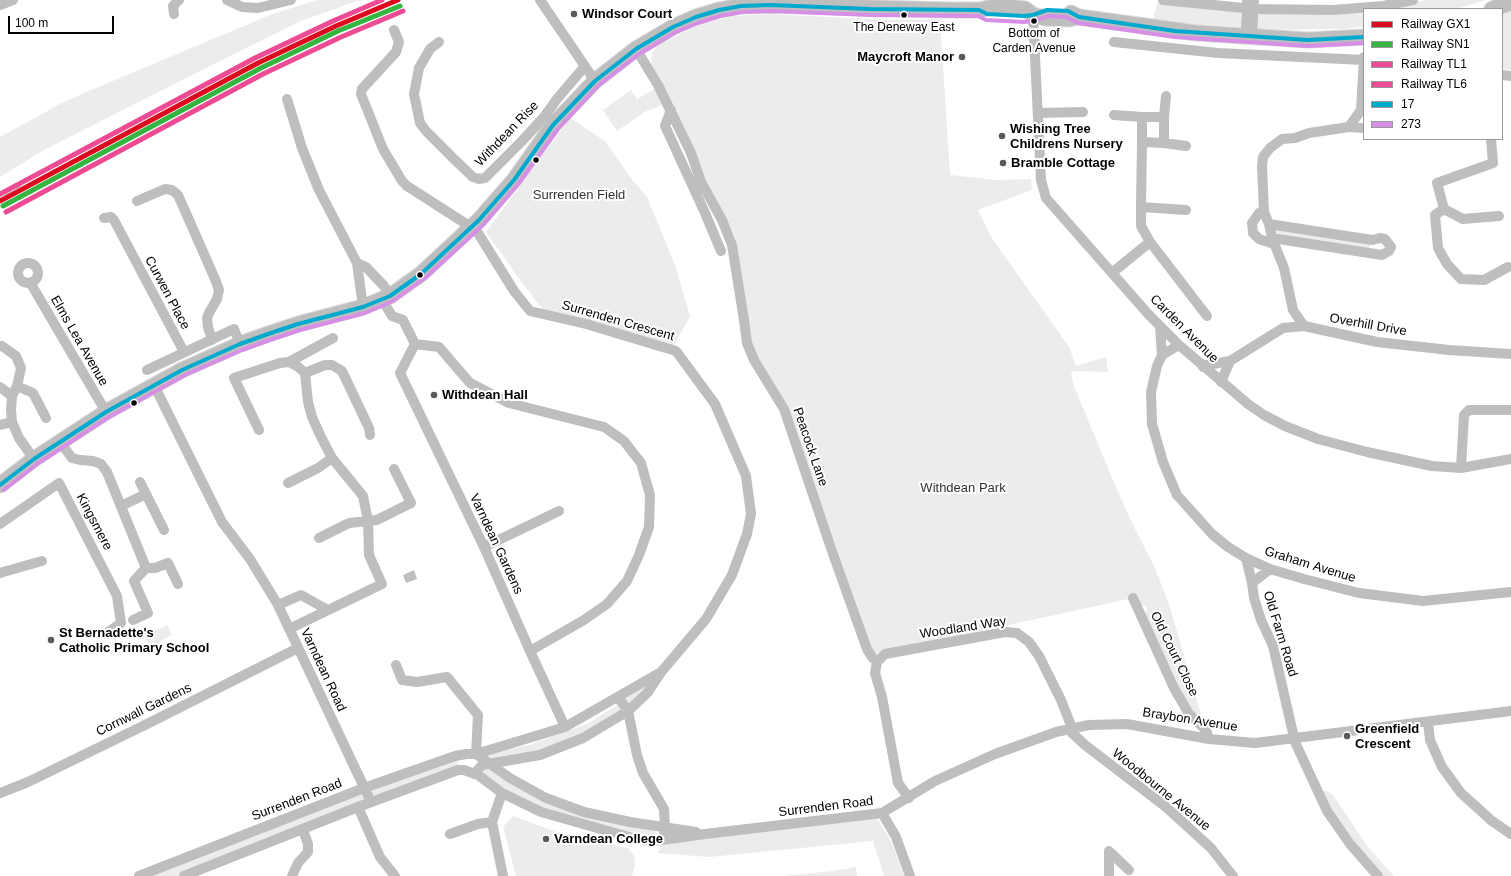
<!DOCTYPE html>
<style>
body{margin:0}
#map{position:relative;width:1511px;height:876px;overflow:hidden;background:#fff;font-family:Arial,sans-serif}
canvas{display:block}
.legend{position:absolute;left:1363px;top:8px;width:140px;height:132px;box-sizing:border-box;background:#fff;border:1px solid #999;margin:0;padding:5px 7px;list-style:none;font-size:12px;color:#000}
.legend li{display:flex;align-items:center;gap:8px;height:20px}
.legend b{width:20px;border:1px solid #999}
.scale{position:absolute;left:8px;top:16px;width:106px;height:18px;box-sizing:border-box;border:2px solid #000;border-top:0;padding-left:5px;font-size:12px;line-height:14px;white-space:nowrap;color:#000;-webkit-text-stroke:3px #fff;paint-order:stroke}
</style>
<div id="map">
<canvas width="1511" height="876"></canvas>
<ul class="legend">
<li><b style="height:5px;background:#dc0a1e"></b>Railway GX1</li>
<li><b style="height:5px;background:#33b540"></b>Railway SN1</li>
<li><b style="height:5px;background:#ee4b95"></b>Railway TL1</li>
<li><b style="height:5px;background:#ee4b95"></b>Railway TL6</li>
<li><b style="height:5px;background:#00a9ce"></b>17</li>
<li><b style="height:5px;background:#d68fe5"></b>273</li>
</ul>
<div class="scale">100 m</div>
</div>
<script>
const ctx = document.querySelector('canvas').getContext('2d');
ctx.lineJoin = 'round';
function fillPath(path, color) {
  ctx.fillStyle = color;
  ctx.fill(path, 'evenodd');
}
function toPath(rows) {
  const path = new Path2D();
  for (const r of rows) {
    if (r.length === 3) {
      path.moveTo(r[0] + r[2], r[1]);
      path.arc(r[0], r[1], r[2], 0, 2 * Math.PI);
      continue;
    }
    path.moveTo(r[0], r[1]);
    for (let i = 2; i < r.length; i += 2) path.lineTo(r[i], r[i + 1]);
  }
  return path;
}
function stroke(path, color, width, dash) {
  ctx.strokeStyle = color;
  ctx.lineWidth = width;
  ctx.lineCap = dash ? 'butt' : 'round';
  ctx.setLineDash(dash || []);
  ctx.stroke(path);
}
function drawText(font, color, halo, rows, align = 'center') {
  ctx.font = font + ' Arial,sans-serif';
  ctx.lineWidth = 4;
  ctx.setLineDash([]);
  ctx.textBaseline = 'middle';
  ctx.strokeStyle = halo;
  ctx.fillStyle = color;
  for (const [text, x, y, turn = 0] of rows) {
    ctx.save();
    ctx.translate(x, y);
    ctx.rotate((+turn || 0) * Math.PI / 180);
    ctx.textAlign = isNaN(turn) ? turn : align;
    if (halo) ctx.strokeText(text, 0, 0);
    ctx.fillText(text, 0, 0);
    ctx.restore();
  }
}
const green = toPath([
 [318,0,370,0,357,1,301,21,214,64,44,150,0,177,0,137,60,104,84,93,275,13],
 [1426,0,1486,0,1456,9,1381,9,1394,8],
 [1157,3,1240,11,1242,27,1200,25,1153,20],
 [1364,11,1364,27,1340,29,1259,30,1256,23,1258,16,1263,13],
 [1511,12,1511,70,1502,69,1502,15],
 [769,14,889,20,940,19,950,175,996,180,1031,179,1032,190,978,210,991,237,1069,347,1076,366,1106,357,1108,372,1073,371,1071,375,1074,386,1112,478,1132,523,1155,568,1169,604,1202,718,1197,715,1188,705,1145,613,1147,610,1146,606,1141,605,1133,598,874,654,791,418,755,359,752,343,735,237,703,179,651,66,652,53,658,45,697,26,732,16],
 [656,88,665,104,646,111,617,131,603,110,631,90,637,99],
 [570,118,605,141,630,177,647,197,675,265,690,316,672,349,544,311,523,284,486,232],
 [1276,229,1369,244,1370,246,1369,248,1274,233],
 [167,625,172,635,150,647,144,636],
 [662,671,648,692,582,738,539,752,492,762,487,754,529,745,589,723,617,705],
 [457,759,459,765,456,768,373,796,372,792,375,788],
 [488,767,512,784,654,830,657,834,655,836,631,835,540,809,501,788,483,775,483,771],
 [1319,788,1323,791,1327,791,1333,795,1368,847,1394,876,1382,876,1341,826],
 [361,794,364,797,365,801,177,876,148,876],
 [513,816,556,832,628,848,634,856,635,865,632,876,516,876,503,827],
 [877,818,892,843,904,876,884,876,873,841,709,857,658,853,662,845,706,837],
 [856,867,857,876,784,876,833,871]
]);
const water = toPath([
 [414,570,417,579,406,583,403,575]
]);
const minor = toPath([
 [227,0,242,7,258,8,291,0],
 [540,0,595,81],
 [1163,0,1254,9,1333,10,1383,6,1413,0],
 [0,5,13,0],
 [174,14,173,6,179,0],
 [1033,15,1041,180,1046,198,1149,315,1179,345,1248,404,1264,415,1285,426,1318,439,1367,452,1432,466,1461,468,1511,459],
 [394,30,399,42,396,52,362,89,361,94,383,149,402,181,407,186,471,227,478,233,514,291,530,311,586,324,676,351,715,404,746,476,751,514,747,534,732,575,706,619,662,671,648,692,628,711,583,738,540,755,482,765,474,774],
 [1246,30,1247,0],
 [1252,36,1254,0],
 [439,42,430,49,419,68,414,94,420,123,426,131,453,158,473,177,479,179,485,178,522,141,544,117,557,99,585,66],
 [1114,42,1218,53,1364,60],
 [636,49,658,85,691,153,701,182,722,220,732,245,744,320,747,343,754,360,784,409,832,551,867,649,872,657,877,662],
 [1502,75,1511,76],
 [287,99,302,148,319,190,357,263,363,307],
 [671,110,665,126,705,213,721,251],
 [1038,113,1083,112],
 [1114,115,1142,117],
 [1164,117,1166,96],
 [1349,127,1364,128],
 [1491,139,1493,163,1437,183,1444,209,1463,219,1499,216],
 [1164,143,1186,146],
 [137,201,165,189,172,190,178,195,215,279,219,290,217,299,209,313,207,318,208,327,212,340],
 [1141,207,1186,210],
 [1444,209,1435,215,1438,248,1447,264,1461,279,1484,280,1508,267],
 [1264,212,1259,213,1252,223,1253,233,1259,239,1274,244],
 [104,218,111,217,114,220,184,352],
 [1269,224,1372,240,1380,238,1385,239,1391,247,1389,251,1382,255,1272,238],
 [1150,242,1207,316],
 [28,273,10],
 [357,263,366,267,384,286,390,296],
 [1113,272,1150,242,1141,226,1141,207,1142,142,1142,117,1164,117,1164,143,1142,142],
 [31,284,106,412],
 [382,299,392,316,403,320,415,344],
 [1304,326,1293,310,1284,268,1272,238,1269,224,1264,212,1262,167,1263,157,1270,148,1282,139,1295,138,1309,133,1349,127,1361,110,1364,57],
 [1160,327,1162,355],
 [1179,345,1162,355,1157,366,1151,392,1152,424,1163,462,1177,495,1212,534,1228,547,1246,558,1270,569,1304,579,1359,593,1423,601,1511,592],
 [0,346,2,346,16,356,21,368,17,386,12,396,11,410,12,422,19,438,34,459],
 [289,362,333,338],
 [1203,367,1207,365,1230,361],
 [147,370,234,329,240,344],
 [305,373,325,365,332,365,342,371,369,428,370,435],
 [1221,382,1230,361,1283,328,1304,326,1377,342,1449,350,1511,354],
 [154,385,222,522,250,559,278,605,371,802],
 [17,386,33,393,46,418],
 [0,387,12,396],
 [0,425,12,422],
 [259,430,234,378,280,363,289,362,297,366,305,373,308,402,312,417,321,437,332,458,363,496,368,521,369,555,382,584,289,629],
 [60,442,72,458,80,460,93,461,101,464,107,472,146,568,134,581,148,613,133,620],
 [1461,468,1464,415,1469,410,1511,410],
 [140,482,146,494],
 [288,483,318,468,332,458],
 [121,506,146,494,164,530],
 [0,524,59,483,117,596,121,623,105,634],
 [319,538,349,523,377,520,411,503,394,469],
 [484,547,559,511],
 [1246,558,1252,583,1254,598,1261,620,1273,646,1295,742,1327,811,1350,844,1378,876],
 [146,568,155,568,168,563,178,584],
 [0,573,42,561],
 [1252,583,1270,569],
 [1133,598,1174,688,1189,714,1206,730,1209,739],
 [278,605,301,595,328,610],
 [530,651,584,620,607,604,627,581,639,555,649,527,650,495,641,463,624,441,604,427,509,403,470,383,439,347,415,344,400,373,484,547,530,651,565,727],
 [877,662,885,654,1005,632,1017,633,1029,642,1039,656,1061,700,1070,723,1072,733,1085,745,1166,807,1211,848,1233,876],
 [877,662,875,673,882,697,898,783,909,798],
 [396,665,402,680,417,682,447,677,478,715,476,754,565,727,661,672],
 [618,697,628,711,637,755,643,773,664,809,665,828,664,833],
 [1428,722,1430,740,1442,767,1461,793,1492,821,1511,834],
 [0,793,28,782,147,724,298,648],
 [502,793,492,822,503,876],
 [358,807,380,857,395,876],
 [882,813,896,837,910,876],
 [450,834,478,824,492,822],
 [139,876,364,788,455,756,466,754,476,754,510,778,546,798,584,812,630,822,696,832],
 [184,876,358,807,458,770,464,770,478,775,502,793,541,812,636,839,653,841,662,840,705,834,882,813,935,781,995,754,1056,732,1089,725,1127,724,1209,739,1255,743,1511,711],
 [292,876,298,863,308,852,308,844,303,830],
 [1109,876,1109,851,1129,870]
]);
const highway = toPath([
 [1492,9,1511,3],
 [1071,13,1079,17,1197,33,1308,40,1364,37],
 [0,485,34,459,106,412,182,370,240,344,268,334,298,324,363,307,390,296,421,274,479,220,514,180,553,125,595,81,636,49,673,27,696,17,719,10,741,6,771,5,949,10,979,10,998,6,1025,9,1033,15,1045,18,1069,19,1079,17]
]);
const rail = toPath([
 [0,196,19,186]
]);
const bus1 = toPath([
 [0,485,34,459,106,412,182,370,240,344,268,334,298,324,363,307,390,296,421,274,479,220,514,180,553,125,595,81,636,49,673,27,696,17,719,10,741,6,771,5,870,9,979,10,987,14,1024,16,1033,15,1047,10,1068,11,1079,17,1175,31,1308,40,1364,37]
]);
const bus2 = toPath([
 [4,490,37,464,109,417,185,375,242,350,270,340,300,330,365,313,393,301,425,278,484,224,519,183,558,129,599,85,639,54,676,32,698,23,720,16,742,12,771,11,870,15,978,16,986,20,1024,22,1034,21,1048,16,1066,17,1078,23,1175,37,1308,46,1364,43]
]);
const rail1 = toPath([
 [0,201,258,63,336,26,398,0]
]);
const rail2 = toPath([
 [3,206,261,68,338,31,400,6]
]);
const rail3 = toPath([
 [0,194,255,58,333,21,382,0]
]);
const rail4 = toPath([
 [6,212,263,74,341,37,403,11]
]);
const markers = [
 [574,14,4,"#595959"],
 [904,15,3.5,"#000"],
 [1034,21,3.5,"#000"],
 [962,57,4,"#595959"],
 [1002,136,4,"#595959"],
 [536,160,3.5,"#000"],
 [1003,163,4,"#595959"],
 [420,275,3.5,"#000"],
 [434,395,4,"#595959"],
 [134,403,3.5,"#000"],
 [51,640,4,"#595959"],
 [1347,736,4,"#595959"],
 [546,839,4,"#595959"]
];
const busNames = [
 ["The Deneway East",904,28],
 ["Bottom of",1034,34],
 ["Carden Avenue",1034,49]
];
const poiNames = [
 ["Windsor Court",582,14],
 ["Maycroft Manor",954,57,"right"],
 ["Wishing Tree",1010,129],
 ["Childrens Nursery",1010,144],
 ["Bramble Cottage",1011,163],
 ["Withdean Hall",442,395],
 ["St Bernadette's",59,633],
 ["Catholic Primary School",59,648],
 ["Greenfield",1355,729],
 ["Crescent",1355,744],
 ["Varndean College",554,839]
];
const streetNames = [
 ["Withdean Rise",507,134,-46],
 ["Curwen Place",167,293,62],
 ["Surrenden Crescent",618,321,16],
 ["Overhill Drive",1368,325,10],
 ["Carden Avenue",1184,329,45],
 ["Elms Lea Avenue",79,341,60],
 ["Peacock Lane",810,447,71],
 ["Kingsmere",94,522,62],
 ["Varndean Gardens",496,544,65],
 ["Graham Avenue",1310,565,17],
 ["Woodland Way",963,628,-9],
 ["Old Farm Road",1280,634,73],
 ["Old Court Close",1174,654,64],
 ["Varndean Road",323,670,65],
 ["Cornwall Gardens",144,710,-26],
 ["Braybon Avenue",1190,720,9],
 ["Woodbourne Avenue",1161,790,39],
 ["Surrenden Road",297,800,-21],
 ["Surrenden Road",826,807,-7]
];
const parkNames = [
 ["Surrenden Field",579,195],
 ["Withdean Park",963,488]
];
fillPath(green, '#ececec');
fillPath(water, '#bfbfbf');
stroke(highway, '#dbdbdb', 17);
stroke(minor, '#bebebe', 10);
stroke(highway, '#bebebe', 15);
stroke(rail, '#bebebe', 3.5);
stroke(rail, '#fff', 2, [6]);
stroke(bus1, '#00a9ce', 4);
stroke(bus2, '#d68fe5', 4);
stroke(rail1, '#dc0a1e', 5);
stroke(rail2, '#33b540', 5);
stroke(rail3, '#ee4b95', 5);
stroke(rail4, '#ee4b95', 5);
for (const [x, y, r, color] of markers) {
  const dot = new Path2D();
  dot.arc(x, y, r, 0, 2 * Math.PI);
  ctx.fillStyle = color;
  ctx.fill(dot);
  stroke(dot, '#fff', 1.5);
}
drawText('12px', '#000', '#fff', busNames);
drawText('bold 13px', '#000', '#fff', poiNames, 'left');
drawText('13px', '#000', '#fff', streetNames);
drawText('13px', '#333', '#fff', parkNames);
</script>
